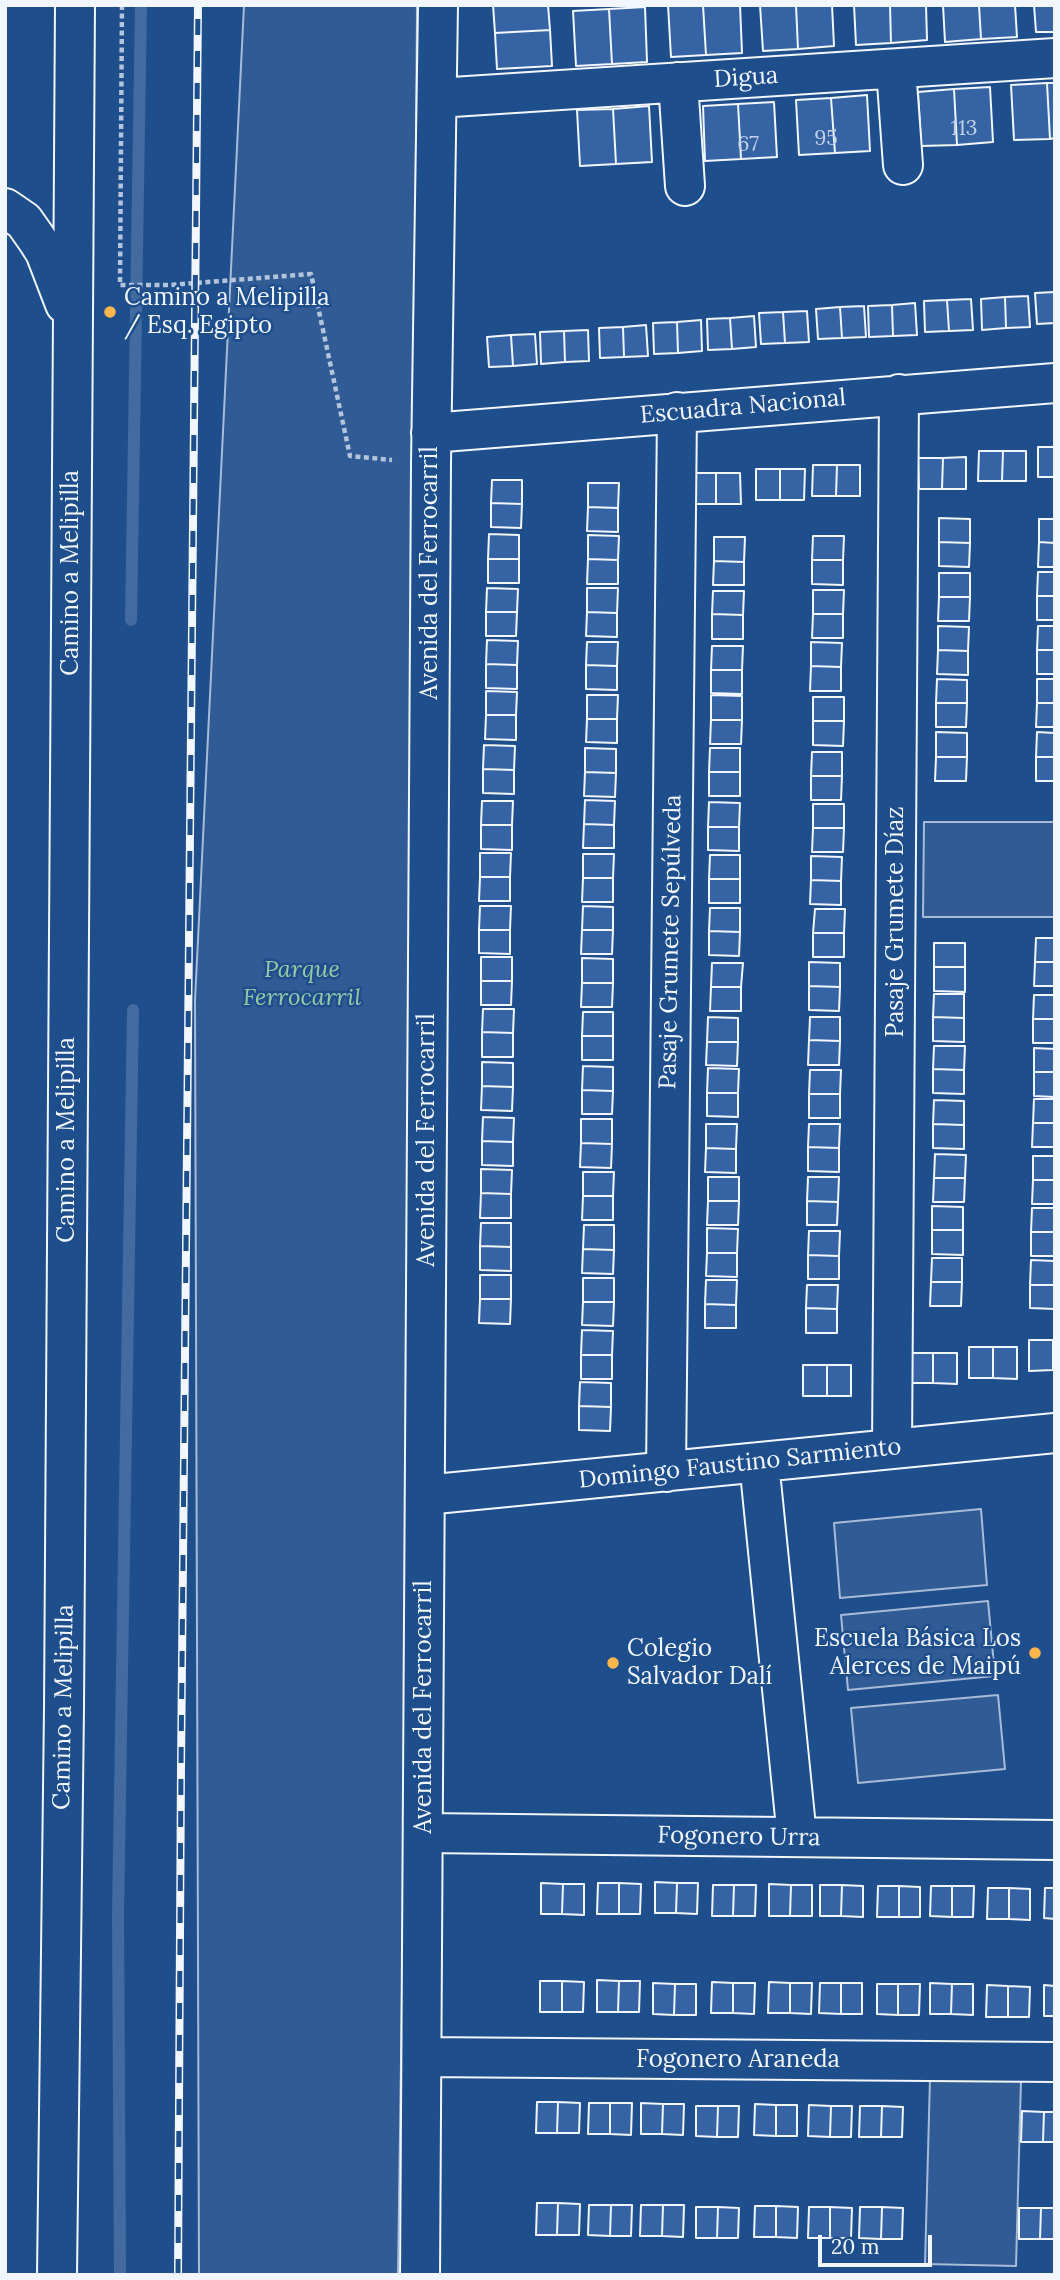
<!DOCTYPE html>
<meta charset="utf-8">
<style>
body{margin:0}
#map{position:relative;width:1060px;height:2280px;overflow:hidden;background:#1f4e8c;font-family:Lora,serif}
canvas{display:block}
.frame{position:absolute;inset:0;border:7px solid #f2f6ff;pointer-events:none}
.scale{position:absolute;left:818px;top:2235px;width:114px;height:32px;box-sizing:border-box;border:4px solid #f2f6ff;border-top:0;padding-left:9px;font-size:21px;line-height:24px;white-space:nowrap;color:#f2f6ff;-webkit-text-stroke:5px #1f4e8c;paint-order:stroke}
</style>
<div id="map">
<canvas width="1060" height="2280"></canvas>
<div class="frame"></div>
<div class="scale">20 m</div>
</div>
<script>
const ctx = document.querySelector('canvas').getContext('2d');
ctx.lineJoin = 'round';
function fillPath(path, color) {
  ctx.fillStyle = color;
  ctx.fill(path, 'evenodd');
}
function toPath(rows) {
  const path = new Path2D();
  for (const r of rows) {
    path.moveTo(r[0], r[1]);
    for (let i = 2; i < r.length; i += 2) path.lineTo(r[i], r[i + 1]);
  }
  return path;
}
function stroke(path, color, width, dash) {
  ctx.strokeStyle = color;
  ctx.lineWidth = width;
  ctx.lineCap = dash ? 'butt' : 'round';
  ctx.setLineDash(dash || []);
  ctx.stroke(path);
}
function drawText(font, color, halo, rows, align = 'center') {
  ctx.font = font + ' Lora,serif';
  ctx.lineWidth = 5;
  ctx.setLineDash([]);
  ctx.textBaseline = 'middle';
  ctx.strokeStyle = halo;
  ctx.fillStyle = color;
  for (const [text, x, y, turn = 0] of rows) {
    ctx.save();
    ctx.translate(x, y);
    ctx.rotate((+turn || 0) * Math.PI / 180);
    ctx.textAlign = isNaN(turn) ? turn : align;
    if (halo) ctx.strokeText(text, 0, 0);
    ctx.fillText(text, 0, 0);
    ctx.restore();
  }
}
const built = toPath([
 [244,5,417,5,404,1845,398,2275,199,2275,195,1000,244,5],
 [924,822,1055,822,1055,917,923,917,924,822],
 [981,1509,987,1585,840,1598,834,1523,981,1509],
 [988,1601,995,1676,848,1690,841,1615,988,1601],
 [998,1695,1005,1769,858,1783,851,1708,998,1695],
 [930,2078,1021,2080,1016,2266,925,2264,930,2078]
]);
const stream = toPath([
 [131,620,141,5],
 [120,2275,118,1914,133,1010]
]);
const building = toPath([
 [493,5,548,5,550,30,495,33,493,5],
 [668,5,703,5,706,55,671,57,668,5],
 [703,5,740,5,742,53,706,55,703,5],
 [760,5,796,5,798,49,763,51,760,5],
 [796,5,832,5,834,46,798,49,796,5],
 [854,5,890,5,891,43,856,45,854,5],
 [890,5,926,5,927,40,891,43,890,5],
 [943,5,979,5,981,39,945,42,943,5],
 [979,5,1015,5,1017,37,981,39,979,5],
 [1034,5,1055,5,1055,32,1036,32,1034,5],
 [645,7,647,62,612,64,609,9,645,7],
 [609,9,612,64,576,66,573,11,609,9],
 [550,30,552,66,497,69,495,33,550,30],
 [1047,83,1055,83,1055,138,1050,139,1047,83],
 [1047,83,1050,139,1014,140,1011,85,1047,83],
 [990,87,993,142,957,145,954,89,990,87],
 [954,89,957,145,921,146,918,92,954,89],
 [867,95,870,151,835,153,831,98,867,95],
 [831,98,835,153,799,155,796,100,831,98],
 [774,102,777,157,741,159,738,104,774,102],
 [738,104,741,159,705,161,703,106,738,104],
 [649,106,652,162,616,164,613,109,649,106],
 [613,109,616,164,580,166,577,110,613,109],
 [1055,292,1055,323,1037,324,1035,293,1055,292],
 [1028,296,1030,327,1006,328,1005,297,1028,296],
 [1005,297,1006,328,982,330,981,299,1005,297],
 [971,299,973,330,949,331,947,300,971,299],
 [947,300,949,331,925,332,924,301,947,300],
 [915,303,917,335,893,336,892,305,915,303],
 [892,305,893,336,869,337,868,306,892,305],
 [864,306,866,337,842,338,840,307,864,306],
 [840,307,842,338,818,339,816,309,840,307],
 [807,311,809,342,785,343,783,312,807,311],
 [783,312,785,343,761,344,759,313,783,312],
 [754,316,756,347,732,349,730,318,754,316],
 [730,318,732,349,708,350,707,319,730,318],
 [701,320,702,351,678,353,677,322,701,320],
 [677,322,678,353,654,354,653,323,677,322],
 [646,325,648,356,624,357,623,327,646,325],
 [623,327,624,357,600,358,599,328,623,327],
 [588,330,589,361,565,362,564,331,588,330],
 [564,331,565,362,541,364,540,332,564,331],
 [535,334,537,364,513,366,511,335,535,334],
 [511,335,513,366,489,367,487,337,511,335],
 [1038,447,1055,447,1055,477,1038,477,1038,447],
 [979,451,1003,451,1002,481,978,481,979,451],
 [1003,451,1026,451,1026,481,1002,481,1003,451],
 [966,457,966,489,942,489,943,458,966,457],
 [918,458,943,458,942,489,919,489,918,458],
 [813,465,837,465,836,496,812,496,813,465],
 [837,465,860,465,860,496,836,496,837,465],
 [756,469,780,469,780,500,756,500,756,469],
 [780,469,805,469,804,500,780,500,780,469],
 [692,473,716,473,716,504,692,504,692,473],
 [716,473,740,473,741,504,716,504,716,473],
 [492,480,522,480,522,504,491,503,492,480],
 [588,483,619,483,618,508,588,507,588,483],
 [491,503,522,504,521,528,491,527,491,503],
 [588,507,618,508,618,532,587,531,588,507],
 [939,518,970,519,970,543,939,542,939,518],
 [1039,519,1055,519,1055,543,1039,542,1039,519],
 [489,534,519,535,519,559,488,559,489,534],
 [588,535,619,536,618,560,588,559,588,535],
 [813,536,844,536,843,560,812,560,813,536],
 [714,537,745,537,744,562,714,561,714,537],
 [939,542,970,543,969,567,939,566,939,542],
 [1039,542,1055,543,1055,567,1038,567,1039,542],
 [488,559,519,559,519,583,488,583,488,559],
 [588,559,618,560,618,584,587,584,588,559],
 [812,560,843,560,843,585,812,584,812,560],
 [714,561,744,562,744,585,713,585,714,561],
 [1038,572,1055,572,1055,596,1037,596,1038,572],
 [939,573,970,573,970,597,939,597,939,573],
 [487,588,518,589,517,612,486,612,487,588],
 [587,588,618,588,617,613,587,612,587,588],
 [813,590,844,590,843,614,813,614,813,590],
 [713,591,744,591,743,615,712,614,713,591],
 [1037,596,1055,596,1055,620,1037,620,1037,596],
 [939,597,970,597,969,621,938,621,939,597],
 [486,612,517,612,516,636,486,636,486,612],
 [587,612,617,613,617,637,586,636,587,612],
 [712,614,743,615,743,639,712,639,712,614],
 [813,614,843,614,843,638,812,638,813,614],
 [938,626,969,627,968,651,938,650,938,626],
 [1038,626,1055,626,1055,650,1037,650,1038,626],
 [487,640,518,641,517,665,486,664,487,640],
 [587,642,618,642,617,666,586,665,587,642],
 [811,642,842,643,841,667,811,666,811,642],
 [712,646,743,646,742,670,711,670,712,646],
 [938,650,968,651,968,675,937,674,938,650],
 [1037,650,1055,650,1055,674,1037,674,1037,650],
 [486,664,517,665,517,689,486,688,486,664],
 [586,665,617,666,617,690,586,689,586,665],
 [811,666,841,667,841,691,810,691,811,666],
 [711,670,742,670,742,694,711,693,711,670],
 [937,679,967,680,967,703,936,703,937,679],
 [1037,679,1055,679,1055,703,1037,703,1037,679],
 [486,691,517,692,516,715,486,715,486,691],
 [587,695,618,695,617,719,587,719,587,695],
 [711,695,742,696,742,720,711,720,711,695],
 [813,697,844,697,844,721,813,721,813,697],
 [936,703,967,703,966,727,936,727,936,703],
 [1037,703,1055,703,1055,727,1036,727,1037,703],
 [486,715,516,715,516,740,485,739,486,715],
 [587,719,617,719,617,743,586,742,587,719],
 [711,720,742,720,741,744,710,744,711,720],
 [813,721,844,721,843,746,813,745,813,721],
 [936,732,967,733,967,757,936,757,936,732],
 [1037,732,1055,733,1055,757,1036,757,1037,732],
 [484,745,515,746,514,770,483,769,484,745],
 [585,748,616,749,616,773,585,772,585,748],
 [710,748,740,748,740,772,709,772,710,748],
 [812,752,842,752,842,776,811,776,812,752],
 [936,757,967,757,966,781,935,781,936,757],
 [1036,757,1055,757,1055,781,1036,781,1036,757],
 [483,769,514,770,514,794,483,793,483,769],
 [585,772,616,773,615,797,584,796,585,772],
 [709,772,740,772,740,796,709,796,709,772],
 [811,776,842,776,841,800,811,800,811,776],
 [585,800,615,801,614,825,584,824,585,800],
 [482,801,513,801,512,825,481,825,482,801],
 [709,802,740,803,739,827,708,827,709,802],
 [813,804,844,804,844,828,813,828,813,804],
 [584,824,614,825,614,848,583,848,584,824],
 [481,825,512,825,512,850,481,849,481,825],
 [708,827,739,827,739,851,708,850,708,827],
 [813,828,844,828,843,852,812,852,813,828],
 [480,853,511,853,510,877,480,877,480,853],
 [583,854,614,854,613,878,583,878,583,854],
 [710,855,740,855,740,879,709,879,710,855],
 [811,856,842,857,841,881,811,880,811,856],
 [480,877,510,877,510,901,479,901,480,877],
 [583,878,613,878,613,902,582,902,583,878],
 [709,879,740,879,740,903,709,903,709,879],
 [811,880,841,881,841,905,810,904,811,880],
 [480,906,511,906,510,930,479,930,480,906],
 [583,906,613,907,613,930,582,930,583,906],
 [710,908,740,908,740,932,709,931,710,908],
 [815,909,845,909,844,933,813,933,815,909],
 [479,930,510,930,510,954,479,953,479,930],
 [582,930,613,930,612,954,581,954,582,930],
 [709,931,740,932,739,956,709,955,709,931],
 [813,933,844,933,844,957,813,957,813,933],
 [1036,938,1055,938,1055,962,1035,962,1036,938],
 [934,943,965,943,965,967,934,967,934,943],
 [481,957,512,957,512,981,481,981,481,957],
 [582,958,613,959,613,983,582,983,582,958],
 [809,962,840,963,840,987,809,986,809,962],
 [1035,962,1055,962,1055,986,1034,986,1035,962],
 [712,963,743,963,741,987,711,987,712,963],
 [934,967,965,967,965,992,934,991,934,967],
 [481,981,512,981,511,1005,481,1005,481,981],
 [582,983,613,983,612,1007,581,1007,582,983],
 [809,986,840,987,839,1011,809,1010,809,986],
 [711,987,741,987,741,1011,710,1011,711,987],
 [934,994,964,994,964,1018,933,1017,934,994],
 [1034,995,1055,995,1055,1019,1033,1019,1034,995],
 [483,1009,514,1009,513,1033,482,1032,483,1009],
 [583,1012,613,1012,613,1036,582,1036,583,1012],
 [708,1017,738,1018,738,1042,707,1042,708,1017],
 [810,1017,840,1017,840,1041,809,1040,810,1017],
 [933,1017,964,1018,964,1042,933,1041,933,1017],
 [1033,1019,1055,1019,1055,1043,1033,1043,1033,1019],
 [482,1032,513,1033,513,1057,482,1057,482,1032],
 [582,1036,613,1036,613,1060,582,1060,582,1036],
 [809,1040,840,1041,839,1065,808,1065,809,1040],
 [707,1042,738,1042,737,1066,706,1065,707,1042],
 [934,1046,965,1046,964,1070,933,1069,934,1046],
 [1034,1048,1055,1049,1055,1072,1034,1072,1034,1048],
 [482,1062,513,1063,513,1087,482,1086,482,1062],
 [583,1066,613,1067,613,1091,582,1090,583,1066],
 [708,1068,739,1069,738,1093,707,1093,708,1068],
 [933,1069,964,1070,964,1094,933,1093,933,1069],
 [810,1070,841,1070,840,1094,809,1094,810,1070],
 [1034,1072,1055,1072,1055,1097,1034,1096,1034,1072],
 [482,1086,513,1087,512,1111,481,1110,482,1086],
 [582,1090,613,1091,612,1114,582,1114,582,1090],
 [707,1093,738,1093,738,1117,707,1116,707,1093],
 [809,1094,840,1094,840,1118,809,1118,809,1094],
 [1034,1099,1055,1099,1055,1123,1033,1123,1034,1099],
 [934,1100,964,1101,964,1125,933,1124,934,1100],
 [483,1117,514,1118,513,1142,482,1141,483,1117],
 [581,1119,612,1119,612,1144,581,1143,581,1119],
 [1033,1123,1055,1123,1055,1147,1032,1147,1033,1123],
 [706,1124,737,1124,736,1149,706,1148,706,1124],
 [809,1124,840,1124,839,1148,808,1147,809,1124],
 [933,1124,964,1125,964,1149,933,1148,933,1124],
 [482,1141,513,1142,513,1166,482,1165,482,1141],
 [581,1143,612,1144,611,1168,580,1167,581,1143],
 [808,1147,839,1148,839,1172,808,1171,808,1147],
 [706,1148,736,1149,736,1173,705,1172,706,1148],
 [935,1154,966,1155,965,1178,934,1178,935,1154],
 [1033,1156,1055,1156,1055,1180,1033,1180,1033,1156],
 [481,1169,512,1170,511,1194,481,1193,481,1169],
 [583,1172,614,1172,613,1196,583,1196,583,1172],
 [708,1177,739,1177,739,1201,708,1201,708,1177],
 [808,1177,839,1177,838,1202,807,1201,808,1177],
 [934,1178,965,1178,964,1202,933,1202,934,1178],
 [1033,1180,1055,1180,1055,1204,1032,1204,1033,1180],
 [481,1193,511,1194,511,1218,480,1218,481,1193],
 [583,1196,613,1196,613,1220,582,1220,583,1196],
 [708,1201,739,1201,738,1225,707,1225,708,1201],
 [807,1201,838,1202,837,1225,807,1225,807,1201],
 [932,1206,963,1207,963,1230,932,1230,932,1206],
 [1032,1208,1055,1208,1055,1232,1031,1232,1032,1208],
 [481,1223,511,1223,511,1247,480,1246,481,1223],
 [584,1225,614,1225,614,1250,583,1249,584,1225],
 [707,1228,738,1229,737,1253,707,1253,707,1228],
 [932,1230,963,1230,963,1255,932,1254,932,1230],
 [809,1231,840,1231,839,1256,808,1255,809,1231],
 [1031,1232,1055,1232,1055,1256,1031,1256,1031,1232],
 [480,1246,511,1247,511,1271,480,1270,480,1246],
 [583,1249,614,1250,613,1274,582,1273,583,1249],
 [707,1253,737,1253,737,1277,706,1276,707,1253],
 [808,1255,839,1256,839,1279,808,1279,808,1255],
 [932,1258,962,1258,962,1282,931,1282,932,1258],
 [1031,1260,1055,1261,1055,1285,1030,1285,1031,1260],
 [480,1275,511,1275,511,1299,480,1299,480,1275],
 [583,1278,614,1278,614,1302,583,1302,583,1278],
 [706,1280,737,1280,736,1305,705,1304,706,1280],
 [931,1282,962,1282,961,1306,930,1306,931,1282],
 [807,1285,838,1285,837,1309,806,1308,807,1285],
 [1030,1285,1055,1285,1055,1309,1030,1308,1030,1285],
 [480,1299,511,1299,510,1324,479,1323,480,1299],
 [583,1302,614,1302,613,1326,582,1325,583,1302],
 [705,1304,736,1305,736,1328,705,1328,705,1304],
 [806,1308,837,1309,837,1333,806,1333,806,1308],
 [582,1330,613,1331,612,1355,581,1355,582,1330],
 [1029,1340,1053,1340,1053,1370,1029,1371,1029,1340],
 [1053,1340,1055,1340,1055,1370,1053,1370,1053,1340],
 [969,1347,993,1347,993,1378,969,1378,969,1347],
 [993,1347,1017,1347,1017,1379,993,1378,993,1347],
 [909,1353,933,1353,933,1383,909,1383,909,1353],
 [933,1353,957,1353,957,1384,933,1383,933,1353],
 [581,1355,612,1355,612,1379,581,1379,581,1355],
 [803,1365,827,1365,827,1396,803,1396,803,1365],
 [827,1365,851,1365,851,1396,827,1396,827,1365],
 [580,1382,611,1383,611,1407,579,1406,580,1382],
 [579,1406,611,1407,610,1431,579,1430,579,1406],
 [655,1882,677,1883,676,1913,655,1913,655,1882],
 [541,1883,563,1884,562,1914,541,1914,541,1883],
 [598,1883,619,1883,619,1914,597,1914,598,1883],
 [619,1883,641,1884,640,1914,619,1914,619,1883],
 [677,1883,698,1883,697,1914,676,1913,677,1883],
 [563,1884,584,1884,584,1915,562,1914,563,1884],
 [769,1884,791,1885,790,1916,769,1916,769,1884],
 [713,1885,734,1885,733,1916,712,1916,713,1885],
 [734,1885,756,1885,755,1916,733,1916,734,1885],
 [791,1885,812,1885,812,1916,790,1916,791,1885],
 [820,1885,842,1885,841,1916,820,1916,820,1885],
 [842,1885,863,1886,863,1917,841,1916,842,1885],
 [878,1886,899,1886,899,1917,877,1917,878,1886],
 [899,1886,920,1887,920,1917,899,1917,899,1886],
 [931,1886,952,1886,952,1917,930,1916,931,1886],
 [952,1886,974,1886,973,1917,952,1917,952,1886],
 [988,1888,1009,1888,1009,1919,987,1919,988,1888],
 [1009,1888,1030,1889,1030,1920,1009,1919,1009,1888],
 [1045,1888,1055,1888,1055,1919,1044,1918,1045,1888],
 [597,1980,619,1981,618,2012,597,2012,597,1980],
 [540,1981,562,1981,562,2012,540,2012,540,1981],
 [562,1981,584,1982,583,2012,562,2012,562,1981],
 [619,1981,640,1981,639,2012,618,2012,619,1981],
 [712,1982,733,1983,733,2013,711,2013,712,1982],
 [769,1982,790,1983,790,2013,768,2013,769,1982],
 [653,1983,675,1984,674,2015,653,2014,653,1983],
 [733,1983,755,1983,754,2014,733,2013,733,1983],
 [790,1983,812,1983,811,2014,790,2013,790,1983],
 [820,1983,841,1983,841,2014,819,2013,820,1983],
 [841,1983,862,1983,862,2014,841,2014,841,1983],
 [930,1983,952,1984,951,2014,930,2014,930,1983],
 [675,1984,696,1984,696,2015,674,2015,675,1984],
 [877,1984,898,1984,898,2015,877,2014,877,1984],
 [898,1984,920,1984,919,2015,898,2015,898,1984],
 [952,1984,973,1984,973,2015,951,2014,952,1984],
 [987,1985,1008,1986,1008,2017,986,2017,987,1985],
 [1044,1985,1055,1986,1055,2016,1044,2016,1044,1985],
 [1008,1986,1030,1987,1029,2017,1008,2017,1008,1986],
 [537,2102,558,2102,557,2133,536,2133,537,2102],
 [558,2102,580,2103,579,2133,557,2133,558,2102],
 [589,2103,610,2103,610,2134,588,2134,589,2103],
 [610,2103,632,2103,631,2135,610,2134,610,2103],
 [641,2103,663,2104,662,2134,641,2134,641,2103],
 [663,2104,684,2104,683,2135,662,2134,663,2104],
 [755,2104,776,2105,776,2136,754,2135,755,2104],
 [776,2105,797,2105,797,2136,776,2136,776,2105],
 [809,2105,831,2106,830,2137,808,2136,809,2105],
 [696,2106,718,2106,717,2137,696,2136,696,2106],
 [718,2106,739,2106,738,2137,717,2137,718,2106],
 [831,2106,852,2106,851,2137,830,2137,831,2106],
 [860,2106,882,2106,881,2137,859,2137,860,2106],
 [882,2106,903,2107,902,2137,881,2137,882,2106],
 [1022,2111,1044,2112,1043,2142,1021,2142,1022,2111],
 [1044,2112,1055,2112,1055,2142,1043,2142,1044,2112],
 [537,2203,558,2203,557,2235,536,2235,537,2203],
 [558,2203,580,2204,579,2235,557,2235,558,2203],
 [589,2205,611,2205,610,2236,588,2235,589,2205],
 [611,2205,632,2205,631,2236,610,2236,611,2205],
 [641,2205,663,2205,662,2236,640,2236,641,2205],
 [663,2205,684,2205,683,2237,662,2236,663,2205],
 [755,2206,776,2206,776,2237,754,2237,755,2206],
 [776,2206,798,2207,797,2238,776,2237,776,2206],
 [696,2207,718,2207,717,2238,696,2238,696,2207],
 [718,2207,739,2208,738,2238,717,2238,718,2207],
 [809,2207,830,2207,830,2238,808,2238,809,2207],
 [830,2207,852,2208,851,2238,830,2238,830,2207],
 [860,2207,882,2207,881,2239,859,2238,860,2207],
 [882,2207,903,2208,902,2239,881,2239,882,2207],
 [1019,2208,1041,2208,1040,2239,1019,2239,1019,2208],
 [1041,2208,1055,2208,1055,2239,1040,2239,1041,2208]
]);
const path = toPath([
 [122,5,120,285,170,285,311,274,350,456,392,460]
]);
const minor = toPath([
 [896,69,903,165],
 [678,82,685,186],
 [437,98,1055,58],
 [431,433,1055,383],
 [892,1449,899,394],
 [759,1462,797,1837],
 [666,1472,677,412],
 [425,1495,1055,1433],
 [423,1833,1055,1840],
 [422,2057,1055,2062],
 [420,2275,431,463,438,5]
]);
const major = toPath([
 [5,208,24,221,36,238,45,252,65,304],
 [57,2275,64,1708,75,5]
]);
const rail = toPath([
 [178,2275,181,1766,198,5]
]);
const markers = [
 [110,312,7,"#ffb74d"],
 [1035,1653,7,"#ffb74d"],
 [613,1663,7,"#ffb74d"]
];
const numberNames = [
 ["113",964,129],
 ["95",826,139],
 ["67",748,145]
];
const streetNames = [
 ["Digua",746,78,-4],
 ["Escuadra Nacional",743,407,-5],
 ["Camino a Melipilla",71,573,-90],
 ["Avenida del Ferrocarril",430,573,-90],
 ["Pasaje Grumete Díaz",896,922,-90],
 ["Pasaje Grumete Sepúlveda",671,942,-89],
 ["Camino a Melipilla",67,1140,-90],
 ["Avenida del Ferrocarril",427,1140,-90],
 ["Domingo Faustino Sarmiento",740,1464,-6],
 ["Camino a Melipilla",64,1707,-89],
 ["Avenida del Ferrocarril",424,1707,-90],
 ["Fogonero Urra",739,1837,1],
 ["Fogonero Araneda",738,2060]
];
const poiNames = [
 ["Camino a Melipilla",124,298],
 ["/ Esq. Egipto",124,326],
 ["Escuela Básica Los",1021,1639,"right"],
 ["Alerces de Maipú",1021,1667,"right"],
 ["Colegio",627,1649],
 ["Salvador Dalí",627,1677]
];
const parkNames = [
 ["Parque",302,970],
 ["Ferrocarril",302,998]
];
fillPath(built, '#305b95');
stroke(built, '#a8bbd7', 2);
stroke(stream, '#446ba0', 12);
fillPath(building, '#3563a3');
stroke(building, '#f2f6ff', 2);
stroke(minor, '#f2f6ff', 42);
stroke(major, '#f2f6ff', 42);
stroke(path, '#b3c4dc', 4.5, [5, 3.5]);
stroke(minor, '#1f4e8c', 38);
stroke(major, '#1f4e8c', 38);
stroke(rail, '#f2f6ff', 8);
stroke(rail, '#1f4e8c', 5, [16]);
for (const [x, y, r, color] of markers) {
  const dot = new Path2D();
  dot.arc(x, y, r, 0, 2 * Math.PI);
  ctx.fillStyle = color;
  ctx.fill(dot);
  stroke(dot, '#1f4e8c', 2.5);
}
drawText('21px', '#c3d1e8', null, numberNames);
drawText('24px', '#f2f6ff', '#1f4e8c', streetNames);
drawText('24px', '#f2f6ff', '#1f4e8c', poiNames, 'left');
drawText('italic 24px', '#97c8a6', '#1f4e8c', parkNames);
</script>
